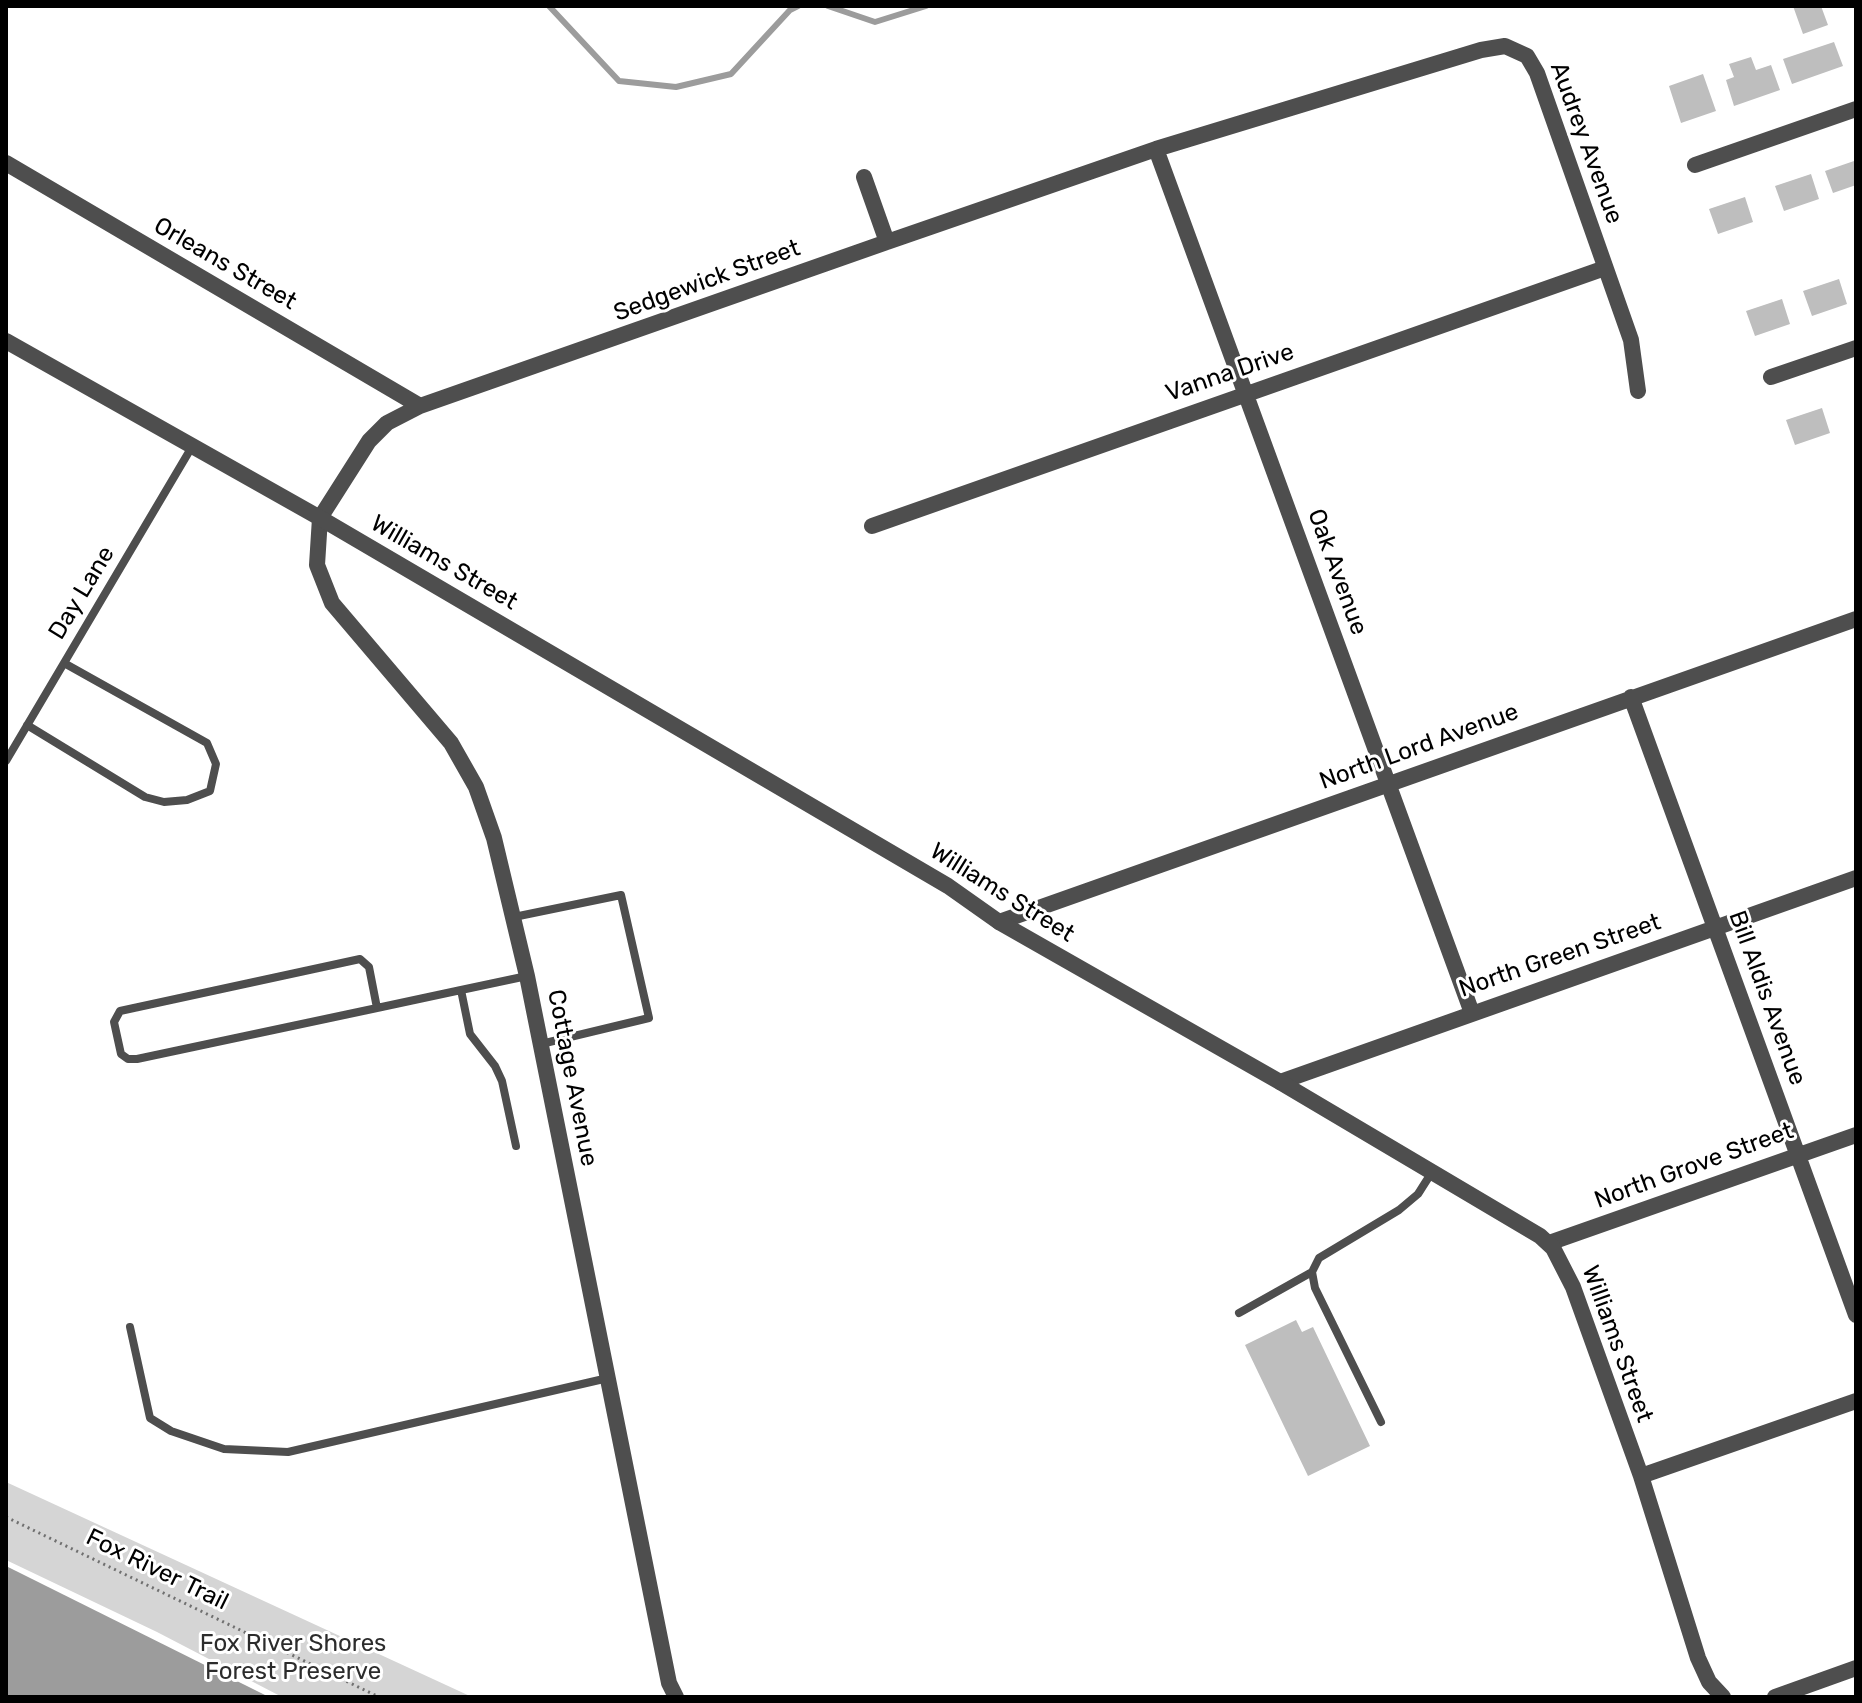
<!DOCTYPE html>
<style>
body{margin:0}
#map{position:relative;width:1862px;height:1703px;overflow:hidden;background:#fff;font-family:Rubik,sans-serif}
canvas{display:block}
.frame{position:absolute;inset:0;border:8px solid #000;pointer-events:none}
</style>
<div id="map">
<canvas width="1862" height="1703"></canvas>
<div class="frame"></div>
</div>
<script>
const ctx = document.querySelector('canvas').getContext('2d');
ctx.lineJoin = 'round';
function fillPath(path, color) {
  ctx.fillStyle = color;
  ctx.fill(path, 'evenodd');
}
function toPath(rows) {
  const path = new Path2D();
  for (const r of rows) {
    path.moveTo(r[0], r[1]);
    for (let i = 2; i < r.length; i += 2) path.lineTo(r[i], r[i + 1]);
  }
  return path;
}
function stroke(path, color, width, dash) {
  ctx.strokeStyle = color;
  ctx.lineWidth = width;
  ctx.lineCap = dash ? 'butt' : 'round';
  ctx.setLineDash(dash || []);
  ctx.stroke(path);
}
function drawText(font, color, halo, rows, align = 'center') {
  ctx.font = font + ' Rubik,sans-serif';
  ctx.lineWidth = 6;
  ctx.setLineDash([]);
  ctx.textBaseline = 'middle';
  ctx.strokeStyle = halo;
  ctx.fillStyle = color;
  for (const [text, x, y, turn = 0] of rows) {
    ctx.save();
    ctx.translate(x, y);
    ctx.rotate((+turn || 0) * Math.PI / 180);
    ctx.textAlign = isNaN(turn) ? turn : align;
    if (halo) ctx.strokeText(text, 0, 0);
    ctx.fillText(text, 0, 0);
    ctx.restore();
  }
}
const green = toPath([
 [6,1482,472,1697,282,1697,157,1632,6,1560]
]);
const water = toPath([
 [6,1566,269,1697,6,1697]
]);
const stream = toPath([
 [549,6,619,81,676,87,731,74,790,10,798,6],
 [828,6,875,22,926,6]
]);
const building = toPath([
 [1793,6,1821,6,1828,25,1803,34],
 [1834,42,1843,66,1792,84,1783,59],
 [1751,57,1756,70,1771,65,1780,90,1734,106,1726,80,1734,77,1729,64],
 [1703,74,1716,111,1681,123,1669,86],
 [1854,161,1856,185,1833,193,1825,171],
 [1811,174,1819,199,1784,211,1775,186],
 [1745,197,1753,222,1718,234,1709,209],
 [1839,279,1847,304,1812,316,1803,291],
 [1782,299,1790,324,1755,336,1746,311],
 [1822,408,1830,433,1795,445,1786,420],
 [1296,1320,1302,1332,1313,1327,1370,1446,1308,1476,1245,1345]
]);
const path = toPath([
 [6,1517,379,1697]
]);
const service = toPath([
 [27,725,145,797,164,802,187,800,210,791,216,764,207,743,64,663],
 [6,761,193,445],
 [514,917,621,895,649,1018,541,1044],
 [461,990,470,1034,495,1066,502,1081,516,1146],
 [377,1008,369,967,360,959,120,1011,114,1022,121,1054,128,1059,137,1059,377,1008,461,990,527,976],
 [1239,1313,1312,1272],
 [130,1327,150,1418,171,1431,224,1449,288,1452,608,1378],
 [1381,1422,1315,1288,1312,1272,1319,1258,1399,1210,1418,1194,1432,1172]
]);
const minor = toPath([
 [1156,149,1472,1013],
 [6,163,420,406],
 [1695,165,1856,109],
 [864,177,887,242],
 [1771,377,1856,348],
 [872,526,1605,268],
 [1631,697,1856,1315],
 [999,922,1856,619],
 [1280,1082,1856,878],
 [1549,1243,1856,1135],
 [676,1697,669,1683,527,976,494,838,476,787,451,743,332,603,317,565,320,518,369,441,387,423,420,406,887,242,1156,149,1481,50,1505,46,1527,56,1537,73,1631,340,1638,391],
 [1775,1697,1856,1668]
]);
const tertiary = toPath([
 [6,341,320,518,948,886,999,922,1280,1082,1540,1236,1553,1248,1573,1287,1641,1476,1698,1658,1709,1682,1723,1697],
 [1641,1476,1856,1401]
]);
const streetNames = [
 ["Audrey Avenue",1586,143,70],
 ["Orleans Street",225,264,30],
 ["Sedgewick Street",707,281,-20],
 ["Vanna Drive",1230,373,-19],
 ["Williams Street",444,563,30],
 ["Oak Avenue",1337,572,70],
 ["Day Lane",82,593,-59],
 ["North Lord Avenue",1419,747,-20],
 ["Williams Street",1002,893,32],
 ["North Green Street",1560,956,-19],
 ["Bill Aldis Avenue",1767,998,70],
 ["Cottage Avenue",572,1078,79],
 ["North Grove Street",1694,1166,-20],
 ["Williams Street",1617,1344,70],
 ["Fox River Trail",157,1570,26]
];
const parkNames = [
 ["Fox River Shores",293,1644],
 ["Forest Preserve",293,1672]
];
fillPath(green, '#d5d5d5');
fillPath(water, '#9c9c9c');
stroke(stream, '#9c9c9c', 6);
fillPath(building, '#bebebe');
stroke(path, '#707070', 3, [2, 4]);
stroke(service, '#4e4e4e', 8);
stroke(minor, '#4e4e4e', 16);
stroke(tertiary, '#4e4e4e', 16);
drawText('24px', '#000', '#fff', streetNames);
drawText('24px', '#2c2c2c', '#fff', parkNames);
</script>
